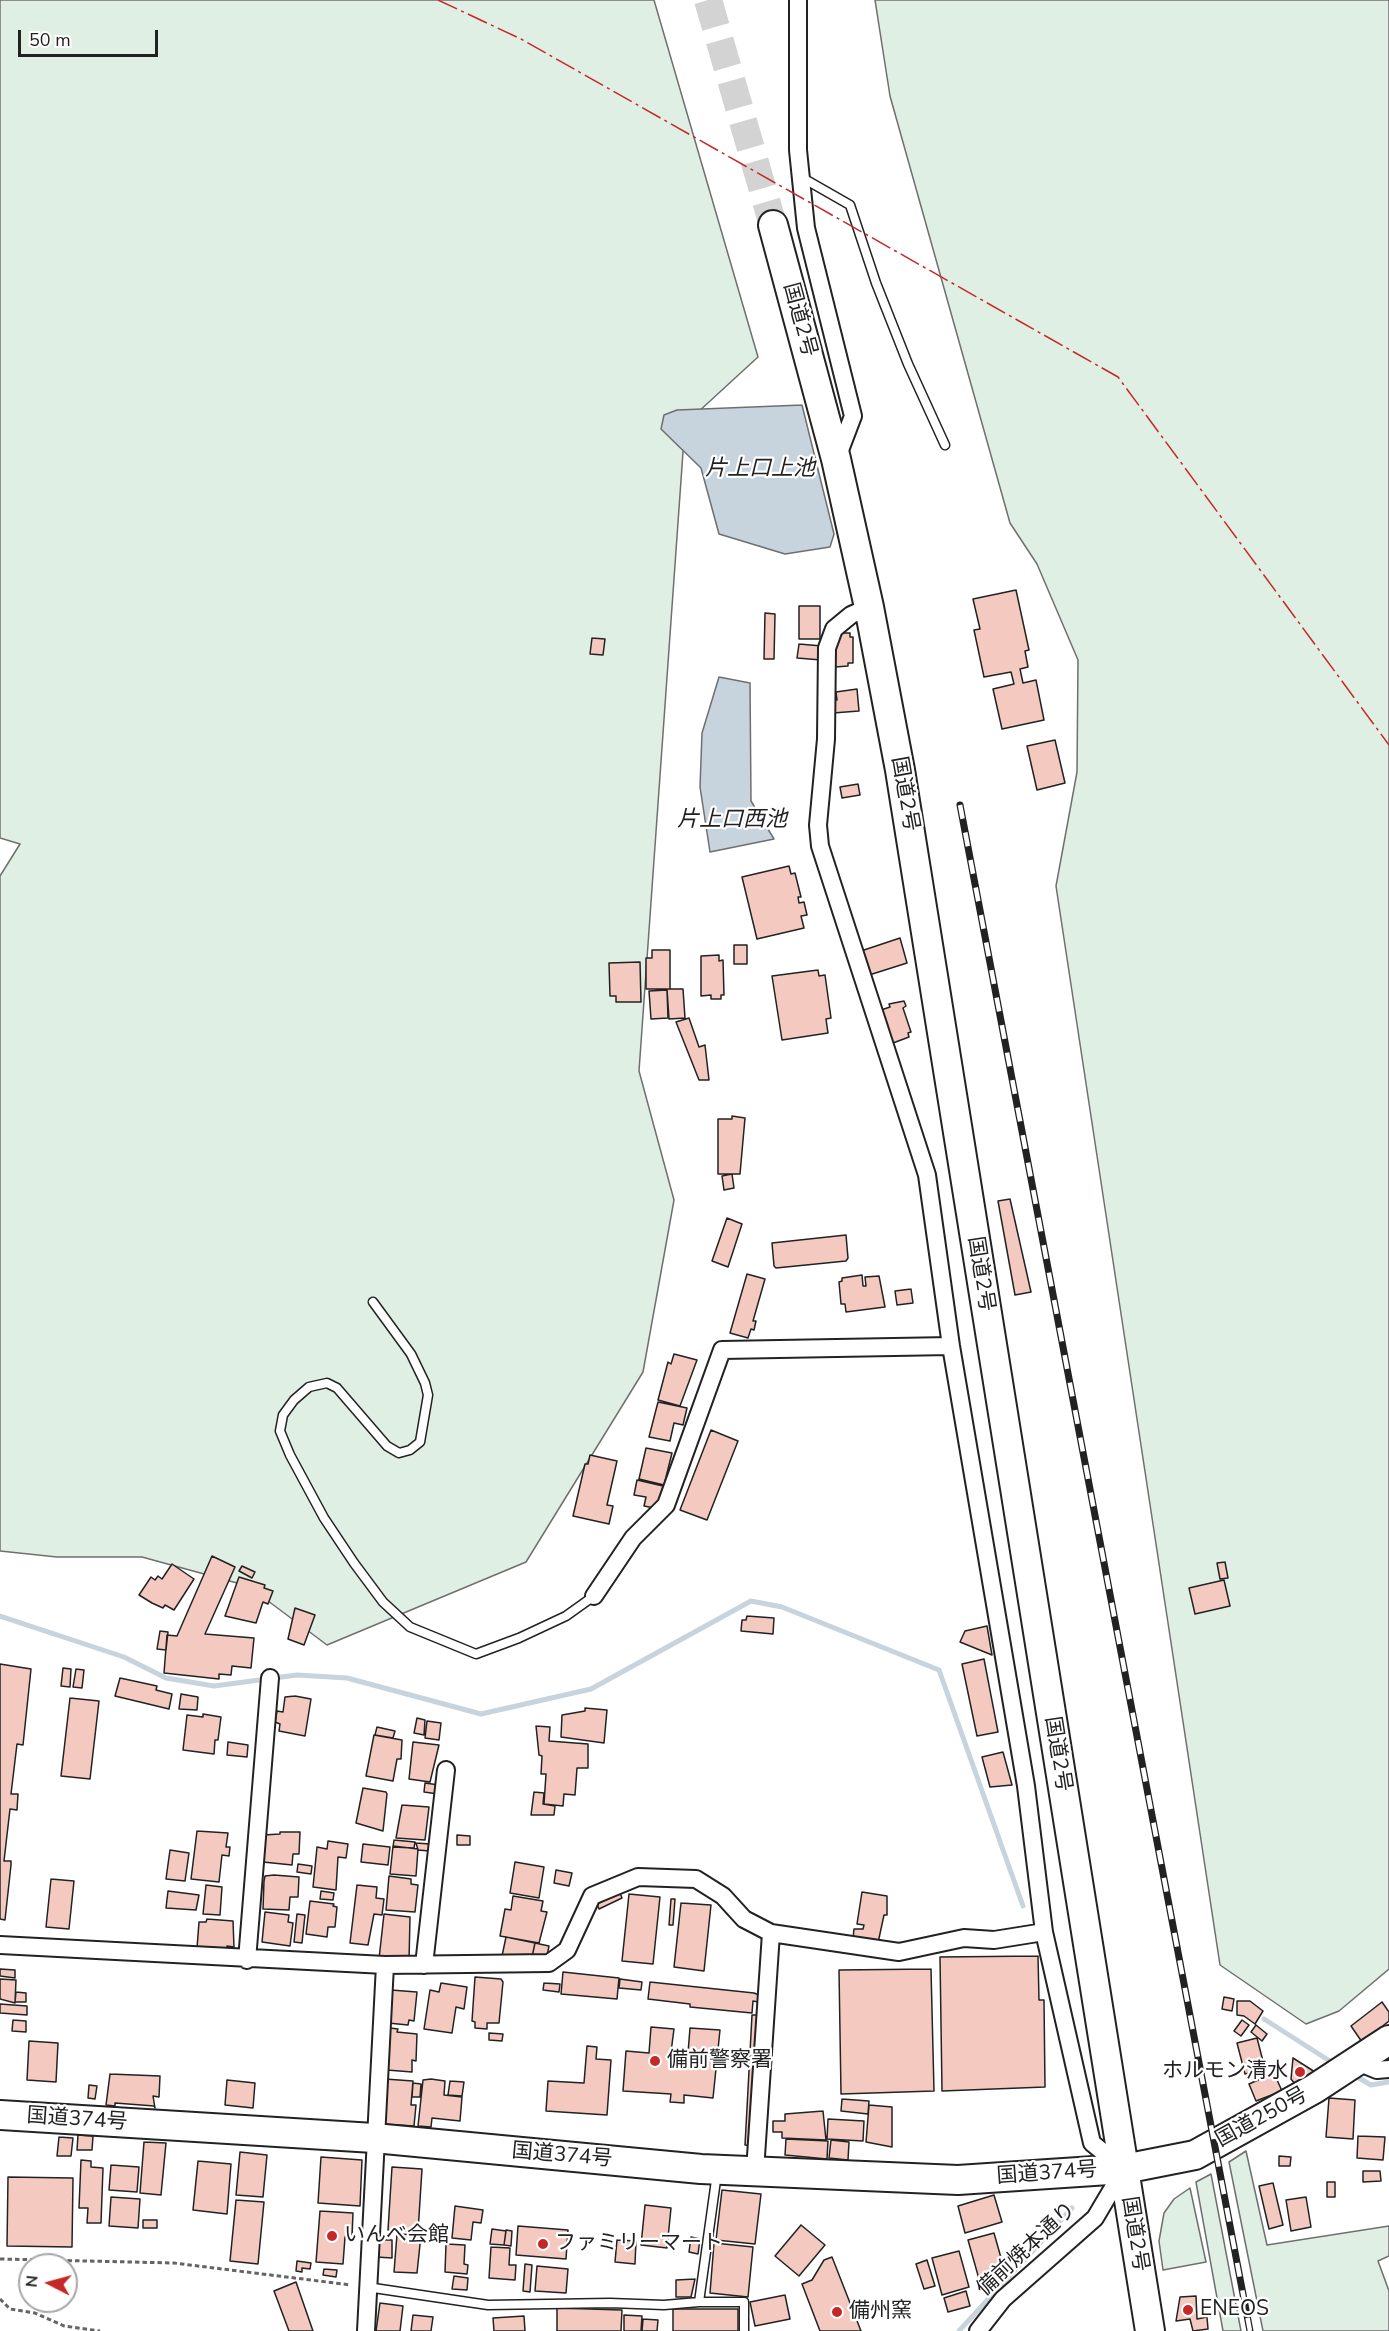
<!DOCTYPE html>
<meta charset="utf-8">
<style>
body{margin:0}
#map{position:relative;width:1389px;height:2331px;overflow:hidden;background:#fff;font-family:"Nunito Sans",sans-serif}
canvas{display:block}
.north{position:absolute;left:18px;top:2253px;width:60px;height:60px;box-sizing:border-box;background:#fff;border:2px solid #a7a7a7;border-radius:50%;rotate:276deg;font-size:16px;font-weight:700;line-height:24px;text-align:center;color:#222}
.north::after{content:'';display:block;margin:auto;width:21px;height:27px;background:#c62828;clip-path:polygon(50% 0,100% 100%,50% 72%,0 100%)}
.scale{position:absolute;left:18px;top:30px;width:140px;height:27px;box-sizing:border-box;border:3px solid #222;border-top:0;padding-left:8px;font-size:18px;line-height:21px;white-space:nowrap;color:#222;-webkit-text-stroke:4px #fff;paint-order:stroke}
</style>
<div id="map">
<canvas width="1389" height="2331"></canvas>
<div class="north">N</div>
<div class="scale">50 m</div>
</div>
<script>
const ctx = document.querySelector('canvas').getContext('2d');
ctx.lineJoin = 'round';
function fillPath(path, color) {
  ctx.fillStyle = color;
  ctx.fill(path, 'evenodd');
}
function toPath(rows) {
  const path = new Path2D();
  for (const r of rows) {
    path.moveTo(r[0], r[1]);
    for (let i = 2; i < r.length; i += 2) path.lineTo(r[i], r[i + 1]);
  }
  return path;
}
function stroke(path, color, width, dash) {
  ctx.strokeStyle = color;
  ctx.lineWidth = width;
  ctx.lineCap = dash ? 'butt' : 'round';
  ctx.setLineDash(dash || []);
  ctx.stroke(path);
}
function drawText(font, color, halo, rows, align = 'center') {
  ctx.font = font + ' "Nunito Sans","Noto Sans JP",sans-serif';
  ctx.lineWidth = 4.5;
  ctx.setLineDash([]);
  ctx.textBaseline = 'middle';
  ctx.strokeStyle = halo;
  ctx.fillStyle = color;
  for (const [text, x, y, turn = 0] of rows) {
    ctx.save();
    ctx.translate(x, y);
    ctx.rotate((+turn || 0) * Math.PI / 180);
    ctx.textAlign = isNaN(turn) ? turn : align;
    if (halo) ctx.strokeText(text, 0, 0);
    ctx.fillText(text, 0, 0);
    ctx.restore();
  }
}
const green = toPath([
 [0,0,654,0,758,357,685,424,639,1071,674,1200,643,1372,526,1562,327,1645,248,1586,142,1557,57,1557,0,1551,0,876,20,844,0,838,0,0],
 [875,0,1389,0,1389,1969,1339,2011,1306,2024,1220,1965,1056,886,1077,772,1078,660,1037,564,1010,523,890,96,875,0],
 [1246,2151,1267,2245,1389,2226,1389,2256,1378,2261,1389,2291,1389,2331,1263,2331,1229,2162,1246,2151],
 [1211,2174,1241,2331,1223,2331,1196,2182,1211,2174],
 [1190,2188,1206,2262,1163,2270,1159,2241,1164,2213,1174,2199,1190,2188]
]);
const water = toPath([
 [802,405,834,534,830,547,785,554,719,534,701,468,661,429,664,415,677,410,802,405],
 [719,677,750,683,751,801,774,839,710,852,700,787,702,733,719,677]
]);
const stream = toPath([
 [0,1616,124,1657,166,1678,214,1686,297,1675,347,1678,481,1714,591,1689,751,1601,782,1607,939,1670,1023,1906],
 [1264,2019,1336,2065],
 [1352,2074,1371,2085,1389,2082],
 [959,2331,1072,2208]
]);
const building = toPath([
 [1016,590,1029,650,1025,651,1028,667,1020,669,1023,683,1036,680,1044,720,1002,729,993,689,1014,684,1011,672,984,677,974,630,980,629,973,599,1016,590],
 [799,606,820,606,820,639,799,639,799,606],
 [765,613,775,614,774,659,764,659,765,613],
 [840,633,850,633,850,637,853,637,853,663,848,663,848,666,835,667,834,646,840,633],
 [592,638,605,639,603,655,590,654,592,638],
 [799,644,822,646,821,660,797,658,799,644],
 [857,689,859,711,833,713,832,700,837,700,836,692,857,689],
 [1055,740,1065,783,1037,790,1027,746,1055,740],
 [858,784,860,795,842,798,840,787,858,784],
 [789,866,791,874,795,873,801,897,798,897,799,903,804,902,807,915,801,916,804,928,757,939,742,877,789,866],
 [900,938,907,963,866,976,858,952,900,938],
 [734,945,747,945,747,964,734,964,734,945],
 [652,950,670,950,670,989,646,989,646,958,652,958,652,950],
 [719,955,719,961,723,960,724,995,721,995,721,999,711,999,711,995,701,996,701,956,719,955],
 [640,962,641,1002,616,1002,616,996,610,996,609,963,640,962],
 [818,970,819,976,825,975,831,1018,826,1019,828,1033,782,1040,772,976,818,970],
 [667,989,683,989,685,1018,669,1019,667,989],
 [667,990,668,1018,651,1019,649,991,667,990],
 [904,1001,906,1006,903,1008,911,1032,908,1033,909,1037,893,1043,881,1010,890,1007,889,1004,904,1001],
 [689,1018,699,1047,705,1045,709,1080,699,1080,676,1022,689,1018],
 [732,1116,745,1118,740,1174,718,1174,718,1119,732,1119,732,1116],
 [732,1174,734,1188,724,1190,722,1176,732,1174],
 [1010,1199,1031,1292,1015,1295,998,1201,1010,1199],
 [727,1218,742,1224,728,1267,712,1261,727,1218],
 [846,1235,848,1258,846,1261,776,1268,774,1266,772,1243,846,1235],
 [747,1274,765,1279,753,1321,756,1321,754,1330,751,1329,748,1338,730,1333,747,1274],
 [862,1275,863,1286,866,1286,865,1277,879,1276,885,1307,846,1312,845,1304,841,1304,839,1282,842,1281,842,1278,862,1275],
 [911,1289,913,1303,897,1305,895,1291,911,1289],
 [674,1354,697,1360,680,1406,658,1400,668,1362,671,1364,674,1354],
 [658,1402,687,1408,683,1425,674,1423,670,1441,649,1437,658,1402],
 [711,1430,738,1441,707,1520,680,1510,711,1430],
 [646,1448,672,1453,664,1485,639,1479,646,1448],
 [590,1455,617,1461,607,1505,613,1506,609,1524,573,1516,585,1464,588,1464,590,1455],
 [637,1480,663,1486,659,1509,644,1506,646,1497,634,1495,637,1480],
 [212,1556,235,1567,205,1634,254,1638,251,1668,232,1666,231,1675,219,1674,219,1679,164,1673,167,1635,177,1636,212,1556],
 [1225,1562,1228,1578,1220,1579,1217,1563,1225,1562],
 [172,1564,194,1579,174,1610,165,1605,163,1608,152,1603,139,1595,151,1577,155,1580,158,1576,162,1579,172,1564],
 [242,1566,255,1572,252,1578,239,1571,242,1566],
 [239,1577,265,1585,264,1588,273,1591,268,1604,263,1602,256,1623,225,1616,239,1577],
 [1224,1580,1230,1606,1195,1614,1189,1588,1224,1580],
 [295,1608,315,1615,304,1645,288,1639,295,1608],
 [747,1616,774,1618,773,1634,741,1631,742,1620,746,1620,747,1616],
 [987,1626,992,1655,960,1642,965,1631,987,1626],
 [160,1631,168,1632,166,1650,157,1649,160,1631],
 [984,1659,998,1732,977,1736,962,1664,984,1659],
 [0,1664,31,1669,23,1745,17,1744,11,1794,18,1794,17,1810,10,1809,4,1861,11,1861,11,1865,5,1920,0,1919,0,1664],
 [63,1668,71,1669,70,1687,61,1686,63,1668],
 [76,1669,84,1670,82,1688,73,1687,76,1669],
 [120,1678,157,1686,156,1690,172,1694,169,1709,115,1696,120,1678],
 [181,1694,198,1697,197,1710,179,1709,181,1694],
 [295,1696,311,1699,305,1736,279,1731,280,1724,275,1722,277,1711,283,1712,285,1697,295,1696],
 [70,1698,99,1701,90,1779,61,1776,70,1698],
 [585,1708,607,1710,604,1743,561,1737,562,1715,585,1711,585,1708],
 [203,1714,221,1717,218,1740,215,1740,214,1754,183,1750,187,1715,203,1717,203,1714],
 [417,1718,425,1720,424,1735,414,1733,417,1718],
 [427,1721,441,1723,439,1740,425,1738,427,1721],
 [536,1726,550,1727,549,1741,588,1744,588,1768,577,1768,575,1795,564,1794,563,1806,544,1804,546,1774,541,1774,542,1756,539,1755,536,1726],
 [377,1727,395,1731,393,1738,375,1735,377,1727],
 [374,1735,402,1740,401,1759,397,1759,393,1781,366,1776,374,1735],
 [228,1742,248,1745,247,1757,227,1755,228,1742],
 [413,1742,439,1745,430,1782,409,1779,413,1742],
 [1003,1752,1012,1785,990,1787,982,1757,1003,1752],
 [425,1783,439,1785,438,1794,424,1792,425,1783],
 [363,1788,386,1792,387,1794,383,1831,356,1823,363,1788],
 [534,1792,544,1793,543,1804,555,1806,554,1815,531,1815,534,1792],
 [402,1805,429,1807,425,1840,396,1838,402,1805],
 [197,1831,228,1833,226,1847,230,1847,229,1856,222,1855,219,1882,191,1879,197,1831],
 [280,1832,300,1832,299,1854,293,1854,292,1865,263,1862,263,1835,280,1834,280,1832],
 [457,1835,470,1836,470,1845,457,1845,457,1835],
 [394,1840,415,1842,414,1848,393,1847,394,1840],
 [328,1841,348,1844,346,1858,338,1857,336,1890,313,1887,317,1847,327,1849,328,1841],
 [416,1843,430,1844,429,1851,418,1850,416,1843],
 [363,1844,390,1847,388,1865,361,1862,363,1844],
 [393,1846,418,1849,416,1876,390,1874,393,1846],
 [170,1850,189,1853,185,1881,166,1879,170,1850],
 [515,1862,544,1867,539,1898,510,1893,515,1862],
 [298,1864,312,1866,311,1874,297,1872,298,1864],
 [556,1870,572,1873,569,1886,554,1883,556,1870],
 [274,1875,299,1877,298,1897,290,1897,289,1910,263,1909,264,1881,265,1876,274,1875],
 [389,1876,411,1879,411,1884,418,1885,415,1912,386,1910,389,1876],
 [51,1879,74,1881,69,1929,46,1927,51,1879],
 [206,1885,222,1887,220,1915,203,1914,206,1885],
 [357,1885,377,1887,376,1898,384,1899,382,1915,374,1914,368,1945,350,1943,357,1885],
 [168,1891,199,1895,196,1910,166,1908,168,1891],
 [321,1891,334,1893,333,1900,320,1899,321,1891],
 [862,1892,887,1896,887,1915,884,1915,878,1943,853,1939,854,1929,863,1929,864,1925,857,1924,862,1892],
 [620,1893,622,1898,599,1909,597,1904,620,1893],
 [629,1894,660,1897,653,1964,622,1961,629,1894],
 [513,1896,543,1901,541,1911,547,1912,539,1943,500,1936,505,1909,511,1910,513,1896],
 [671,1899,675,1899,673,1925,669,1925,671,1899],
 [310,1901,334,1904,333,1906,337,1907,335,1927,328,1927,327,1937,306,1934,310,1901],
 [681,1903,711,1905,704,1971,674,1967,681,1903],
 [265,1912,289,1915,288,1922,293,1923,290,1946,262,1942,265,1912],
 [297,1914,305,1915,302,1943,294,1942,297,1914],
 [384,1914,410,1917,409,1962,379,1959,384,1914],
 [207,1919,233,1921,234,1947,227,1946,227,1950,197,1948,199,1922,206,1922,207,1919],
 [506,1937,535,1943,532,1957,502,1956,506,1937],
 [535,1943,549,1946,547,1956,532,1957,535,1943],
 [1038,1956,1039,2000,1044,2000,1045,2087,942,2091,940,1957,1038,1956],
 [0,1969,15,1970,15,1978,0,1976,0,1969],
 [931,1969,934,2091,841,2094,839,1970,931,1969],
 [563,1972,619,1978,617,1999,561,1994,563,1972],
 [475,1977,501,1979,503,1982,499,2023,487,2023,487,2029,475,2028,475,2022,472,2021,475,1977],
 [0,1979,16,1980,15,2003,0,1999,0,1979],
 [620,1979,642,1982,641,1990,619,1988,620,1979],
 [650,1982,754,1993,759,1995,758,2002,753,2001,752,2013,690,2007,690,2004,648,1999,650,1982],
 [441,1983,467,1987,464,2009,456,2007,452,2033,424,2029,430,1990,439,1992,441,1983],
 [544,1983,560,1984,559,1992,543,1990,544,1983],
 [391,1990,417,1992,414,2021,409,2020,408,2025,388,2023,391,1990],
 [16,1992,26,1993,26,2002,15,2002,16,1992],
 [1224,1997,1234,1999,1232,2011,1222,2009,1224,1997],
 [1237,2001,1250,2001,1263,2011,1255,2024,1244,2016,1237,2015,1237,2001],
 [1382,2002,1389,2012,1389,2021,1362,2042,1351,2026,1382,2002],
 [0,2004,27,2006,27,2015,0,2013,0,2004],
 [752,2015,759,2015,752,2146,745,2145,752,2015],
 [13,2020,26,2021,26,2032,12,2031,13,2020],
 [1242,2020,1249,2025,1241,2036,1234,2031,1242,2020],
 [1256,2025,1267,2034,1262,2041,1251,2032,1256,2025],
 [651,2027,674,2029,671,2052,688,2053,690,2028,720,2030,713,2098,684,2095,684,2103,670,2102,671,2094,623,2091,626,2051,649,2053,651,2027],
 [390,2028,398,2029,397,2032,417,2034,416,2061,412,2060,412,2072,387,2070,390,2028],
 [489,2033,503,2034,502,2041,489,2040,489,2033],
 [1257,2038,1265,2069,1245,2074,1237,2043,1257,2038],
 [29,2041,58,2043,56,2082,27,2080,29,2041],
 [587,2046,597,2047,596,2059,611,2060,607,2115,546,2111,548,2081,584,2083,587,2046],
 [1293,2058,1315,2072,1295,2084,1291,2079,1293,2058],
 [1274,2073,1282,2091,1256,2101,1249,2084,1274,2073],
 [110,2074,160,2076,159,2097,153,2096,155,2108,154,2106,115,2103,115,2106,106,2105,110,2074],
 [385,2079,413,2081,411,2105,416,2105,414,2126,382,2124,385,2079],
 [431,2079,445,2081,444,2095,462,2097,460,2121,432,2118,431,2127,418,2126,423,2080,431,2079],
 [227,2080,255,2083,253,2108,225,2105,227,2080],
 [450,2081,464,2082,462,2096,448,2095,450,2081],
 [413,2083,421,2084,420,2097,412,2097,413,2083],
 [89,2085,97,2086,95,2099,88,2098,89,2085],
 [1329,2098,1355,2100,1353,2139,1326,2137,1329,2098],
 [842,2099,869,2101,868,2114,841,2111,842,2099],
 [869,2105,892,2107,892,2147,866,2142,869,2105],
 [823,2111,826,2140,782,2138,782,2132,773,2132,773,2121,785,2121,785,2114,823,2111],
 [828,2119,864,2121,863,2141,827,2139,828,2119],
 [78,2135,93,2136,92,2150,77,2150,78,2135],
 [1358,2136,1385,2137,1383,2160,1357,2158,1358,2136],
 [59,2137,73,2138,71,2156,57,2156,59,2137],
 [786,2139,828,2141,827,2159,785,2155,786,2139],
 [831,2140,849,2142,848,2160,829,2158,831,2140],
 [144,2142,166,2143,161,2195,140,2193,144,2142],
 [240,2152,267,2155,263,2197,236,2195,240,2152],
 [1279,2156,1291,2157,1290,2166,1279,2166,1279,2156],
 [321,2157,362,2160,360,2206,318,2203,321,2157],
 [81,2160,91,2161,91,2167,103,2168,101,2223,87,2223,88,2208,79,2208,81,2160],
 [198,2161,231,2164,227,2214,193,2210,198,2161],
 [111,2165,139,2167,137,2192,109,2190,111,2165],
 [392,2167,422,2169,418,2232,388,2230,392,2167],
 [1363,2171,1380,2171,1381,2181,1363,2182,1363,2171],
 [8,2177,73,2178,72,2247,7,2246,8,2177],
 [1327,2182,1335,2182,1335,2197,1327,2197,1327,2182],
 [1273,2183,1283,2225,1269,2229,1259,2186,1273,2183],
 [722,2190,761,2194,755,2244,716,2240,722,2190],
 [994,2195,1002,2222,965,2233,958,2206,994,2195],
 [111,2197,140,2199,138,2228,109,2226,111,2197],
 [1306,2197,1311,2227,1291,2231,1286,2200,1306,2197],
 [236,2200,264,2202,258,2264,230,2261,236,2200],
 [645,2205,671,2208,667,2248,641,2245,645,2205],
 [455,2206,483,2210,481,2223,473,2222,471,2240,452,2238,455,2206],
 [320,2211,353,2213,352,2237,345,2237,343,2264,316,2262,320,2211],
 [143,2220,157,2220,157,2228,143,2228,143,2220],
 [801,2225,825,2245,799,2276,775,2256,801,2225],
 [518,2226,568,2230,566,2259,516,2255,518,2226],
 [492,2229,506,2231,504,2245,490,2244,492,2229],
 [506,2230,512,2231,511,2246,504,2245,506,2230],
 [994,2233,1005,2272,979,2279,968,2240,994,2233],
 [397,2234,421,2235,417,2273,394,2272,397,2234],
 [691,2237,700,2239,698,2254,689,2252,691,2237],
 [377,2240,392,2240,392,2258,376,2257,377,2240],
 [617,2240,636,2241,635,2264,615,2262,617,2240],
 [714,2243,753,2247,748,2297,710,2293,714,2243],
 [446,2244,465,2245,464,2264,468,2265,467,2274,445,2272,446,2244],
 [491,2247,510,2248,509,2265,516,2265,515,2280,489,2278,491,2247],
 [959,2251,969,2287,942,2295,932,2258,959,2251],
 [832,2257,861,2331,820,2331,802,2284,812,2280,824,2260,832,2257],
 [927,2260,935,2286,924,2289,916,2264,927,2260],
 [297,2261,311,2263,310,2269,302,2268,302,2272,296,2271,297,2261],
 [525,2264,532,2265,530,2292,523,2291,525,2264],
 [537,2266,568,2269,566,2293,535,2291,537,2266],
 [324,2269,337,2270,336,2277,323,2275,324,2269],
 [454,2276,468,2278,467,2290,452,2289,454,2276],
 [695,2279,691,2297,676,2297,676,2280,695,2279],
 [296,2282,313,2331,289,2331,274,2291,296,2282],
 [966,2291,970,2306,948,2312,944,2298,966,2291],
 [785,2295,790,2319,755,2326,750,2302,785,2295],
 [1196,2296,1197,2319,1207,2317,1208,2329,1193,2331,1190,2319,1176,2321,1180,2297,1196,2296],
 [380,2303,403,2306,400,2331,376,2331,380,2303],
 [557,2308,622,2310,621,2331,557,2331,557,2308],
 [673,2309,738,2309,738,2331,673,2331,673,2309],
 [413,2315,433,2317,431,2331,411,2331,413,2315],
 [624,2315,642,2316,641,2331,624,2331,624,2315],
 [524,2316,525,2331,494,2331,493,2318,524,2316],
 [643,2319,658,2320,657,2331,642,2331,643,2319]
]);
const trunkTunnel = toPath([
 [708,0,773,225]
]);
const path = toPath([
 [0,2259,174,2263,351,2285],
 [0,2299,10,2309,35,2313,64,2326,100,2331]
]);
const service = toPath([
 [801,177,850,205,876,283,908,364,945,445],
 [373,1302,411,1354,425,1383,428,1395,420,1442,410,1450,399,1453,387,1446,337,1388,327,1383,309,1387,294,1400,283,1415,280,1431,290,1455,324,1518,354,1563,383,1602,410,1627,476,1654,519,1638,566,1616,594,1596],
 [367,2287,488,2305,610,2303,664,2305,699,2302,744,2302,744,2331],
 [699,2302,717,2173]
]);
const minor = toPath([
 [798,0,798,150,806,228,853,416,837,458],
 [869,607,851,615,834,629,827,648,826,739,818,825,820,846,927,1175,951,1346,1026,1786,1044,1932,1092,2143,1124,2169,1095,2218,1003,2299,978,2331],
 [594,1596,633,1538,666,1505,722,1350,951,1346],
 [0,1945,385,1965,549,1963,567,1950,592,1896,638,1877,696,1879,723,1896,744,1919,771,1933,899,1952,964,1938,994,1940,1044,1932],
 [247,1960,270,1678],
 [424,1965,446,1770],
 [1355,2061,1377,2070,1389,2069],
 [755,2171,771,1933],
 [366,2331,385,1965]
]);
const trunk = toPath([
 [773,225,836,459,869,607,900,770,1150,2331],
 [0,2115,374,2138,701,2169,958,2180,1124,2169,1195,2155,1314,2089,1389,2040]
]);
const rail = toPath([
 [960,805,1250,2331]
]);
const power = toPath([
 [438,0,521,39,1118,377,1389,745]
]);
const markers = [
 [655,2061,6,"#c62828"],
 [1300,2072,6,"#c62828"],
 [332,2236,6,"#c62828"],
 [543,2244,6,"#c62828"],
 [1188,2310,6,"#c62828"],
 [837,2312,6,"#c62828"]
];
const streetNames = [
 ["国道2号",799,320,75],
 ["国道2号",904,794,80],
 ["国道2号",980,1274,81],
 ["国道2号",1057,1754,81],
 ["国道250号",1262,2118,-29],
 ["国道374号",77,2120,4],
 ["国道374号",562,2156,5],
 ["国道374号",1047,2174,-4],
 ["国道2号",1134,2234,81],
 ["備前焼本通り",1027,2250,-43]
];
const poiNames = [
 ["備前警察署",667,2061],
 ["ホルモン清水",1288,2072,"right"],
 ["いんべ会館",344,2236],
 ["ファミリーマート",555,2244],
 ["ENEOS",1200,2310],
 ["備州窯",849,2312]
];
const waterNames = [
 ["片上口上池",760,470],
 ["片上口西池",732,821]
];
fillPath(green, '#e0efe3');
stroke(green, '#6f6f6f', 1.5);
fillPath(water, '#c7d3dd');
stroke(water, '#6f6f6f', 1.5);
stroke(stream, '#c7d3dd', 5);
fillPath(building, '#f3c9c0');
stroke(building, '#222', 1.5);
stroke(trunkTunnel, '#d3d3d3', 28, [28, 14]);
stroke(service, '#222', 11);
stroke(minor, '#222', 20);
stroke(trunk, '#222', 32);
stroke(path, '#646464', 3, [4.5, 3]);
stroke(service, '#fff', 8);
stroke(minor, '#fff', 16);
stroke(trunk, '#fff', 28);
stroke(rail, '#222', 7);
stroke(rail, '#fff', 4.5, [14]);
stroke(power, '#c62828', 1.5, [21, 4.5, 3, 4.5]);
for (const [x, y, r, color] of markers) {
  const dot = new Path2D();
  dot.arc(x, y, r, 0, 2 * Math.PI);
  ctx.fillStyle = color;
  ctx.fill(dot);
  stroke(dot, '#fff', 2);
}
drawText('21px', '#222', '#fff', streetNames);
drawText('21px', '#222', '#fff', poiNames, 'left');
drawText('italic 22px', '#222', '#fff', waterNames);
</script>
